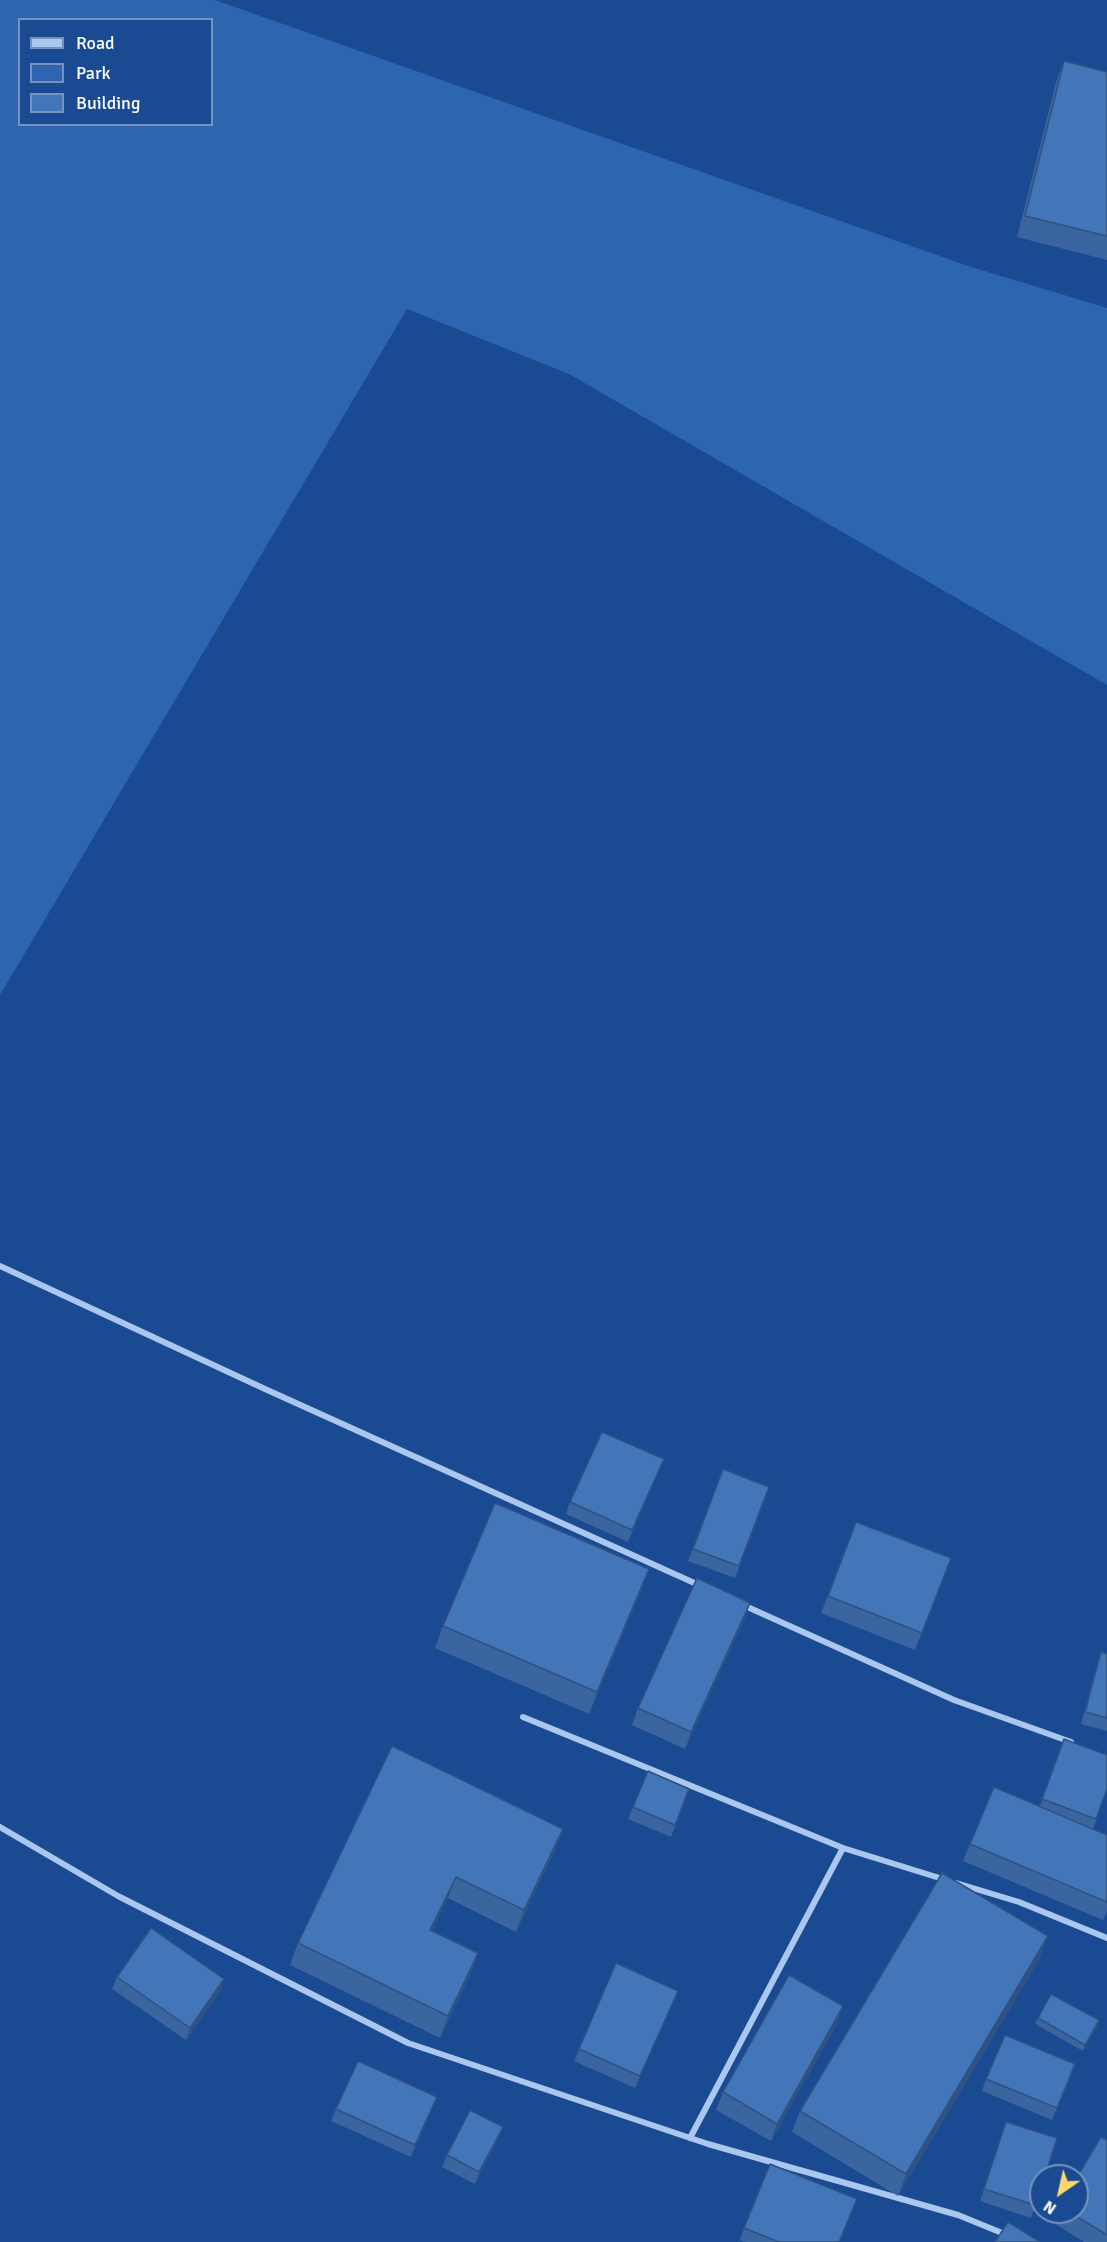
<!DOCTYPE html>
<style>
body{margin:0}
#map{position:relative;width:1107px;height:2242px;overflow:hidden;background:#1a4b92;font-family:Signika,sans-serif}
canvas{display:block}
.legend{position:absolute;left:18px;top:18px;width:195px;height:108px;box-sizing:border-box;background:#1a4b92;border:2px solid #7693be;margin:0;padding:8px 10px;list-style:none;font-size:18px;color:#fff}
.legend li{display:flex;align-items:center;gap:12px;height:30px}
.legend b{width:30px;border:2px solid #7693be}
.north{position:absolute;left:1029px;top:2164px;width:60px;height:60px;box-sizing:border-box;background:#1a4b92;border:2px solid #7693be;border-radius:50%;rotate:214deg;font-size:16px;font-weight:700;line-height:24px;text-align:center;color:#fff}
.north::after{content:'';display:block;margin:auto;width:21px;height:27px;background:#ffd768;clip-path:polygon(50% 0,100% 100%,50% 72%,0 100%)}
</style>
<div id="map">
<canvas width="1107" height="2242"></canvas>
<ul class="legend">
<li><b style="height:8px;background:#aac7ef"></b>Road</li>
<li><b style="height:16px;background:#2d65b0"></b>Park</li>
<li><b style="height:16px;background:#4375b9"></b>Building</li>
</ul>
<div class="north">N</div>
</div>
<script>
const ctx = document.querySelector('canvas').getContext('2d');
ctx.lineJoin = 'round';
function fillPath(path, color) {
  ctx.fillStyle = color;
  ctx.fill(path, 'evenodd');
}
function toPath(rows) {
  const path = new Path2D();
  for (const r of rows) {
    path.moveTo(r[0], r[1]);
    for (let i = 2; i < r.length; i += 2) path.lineTo(r[i], r[i + 1]);
  }
  return path;
}
function stroke(path, color, width, dash) {
  ctx.strokeStyle = color;
  ctx.lineWidth = width;
  ctx.lineCap = dash ? 'butt' : 'round';
  ctx.setLineDash(dash || []);
  ctx.stroke(path);
}
const green = toPath([
 [0,0,215,0,968,266,1107,308,1107,685,569,374,407,309,0,995],
 [20,20,212,20,212,124,20,124]
]);
const minor = toPath([
 [0,1266,265,1389,701,1586],
 [743,1605,954,1700,1071,1742],
 [523,1717,843,1848,946,1880],
 [0,1827,118,1896,408,2043,708,2144,958,2215,1007,2235],
 [956,1883,1019,1902,1107,1938],
 [690,2138,843,1848]
]);
const wall = toPath([
 [1064,61,1107,72,1107,260,1017,237,1056,82],
 [723,1469,769,1487,735,1578,688,1561],
 [659,1471,628,1542,566,1514,570,1502],
 [856,1522,951,1558,915,1650,821,1613],
 [641,1591,589,1714,435,1648,443,1626],
 [750,1603,744,1620,685,1749,632,1725,638,1708],
 [1101,1652,1107,1654,1107,1731,1081,1724,1097,1664],
 [1064,1739,1107,1789,1093,1829,1107,1835,1107,1911,1103,1920,963,1861,970,1844,1040,1806],
 [685,1801,671,1837,628,1819,633,1807],
 [563,1829,555,1850,516,1932,448,1898,432,1931,478,1953,470,1975,440,2038,290,1965,298,1943],
 [1040,1958,898,2196,792,2132,800,2111],
 [117,1977,224,1979,220,1991,186,2040,112,1989],
 [673,2003,635,2088,574,2061,579,2049],
 [1038,2018,1099,2020,1097,2026,1083,2051,1035,2024],
 [837,2024,771,2141,716,2110,723,2092],
 [1071,2076,1052,2120,982,2091,986,2079],
 [437,2097,432,2109,411,2157,331,2121,336,2109],
 [1006,2122,1041,2188,1031,2218,980,2201],
 [503,2127,498,2139,475,2184,442,2167,447,2155],
 [1107,2140,1107,2242,1084,2242,1054,2223,1058,2212,1077,2212],
 [744,2228,840,2242,745,2242,740,2240]
]);
const shadedWall = toPath([
 [664,1459,659,1471,628,1542,632,1530],
 [649,1569,641,1591,589,1714,597,1692],
 [750,1603,744,1620,685,1749,691,1732],
 [563,1829,555,1850,516,1932,524,1910],
 [456,1877,448,1898,422,1952,430,1930],
 [1048,1936,1040,1958,898,2196,906,2174],
 [478,1953,470,1975,440,2038,448,2016],
 [224,1979,220,1991,186,2040,190,2028],
 [678,1991,673,2003,635,2088,640,2076],
 [843,2006,837,2024,771,2141,777,2124],
 [1099,2020,1097,2026,1083,2051,1085,2045],
 [437,2097,432,2109,411,2157,415,2145],
 [503,2127,498,2139,475,2184,479,2172]
]);
const building = toPath([
 [1064,61,1107,72,1107,236,1025,216,1064,61],
 [602,1432,664,1459,632,1530,570,1502,602,1432],
 [723,1469,769,1487,739,1566,693,1549,723,1469],
 [495,1503,649,1569,597,1692,443,1626,495,1503],
 [856,1522,951,1558,922,1633,828,1596,856,1522],
 [697,1578,750,1603,691,1732,638,1708,697,1578],
 [1101,1652,1107,1654,1107,1718,1085,1712,1101,1652],
 [1064,1739,1107,1755,1107,1789,1096,1819,1042,1799,1064,1739],
 [392,1746,563,1829,524,1910,456,1877,430,1930,478,1953,448,2016,298,1943,392,1746],
 [648,1771,689,1789,675,1825,633,1807,648,1771],
 [994,1787,1107,1835,1107,1902,970,1844,994,1787],
 [942,1873,1048,1936,906,2174,800,2111,942,1873],
 [151,1928,224,1979,190,2028,117,1977,151,1928],
 [616,1963,678,1991,640,2076,579,2049,616,1963],
 [789,1975,843,2006,777,2124,723,2092,789,1975],
 [1051,1994,1099,2020,1085,2045,1038,2018,1051,1994],
 [1005,2035,1075,2064,1057,2108,986,2079,1005,2035],
 [358,2061,437,2097,415,2145,336,2109,358,2061],
 [470,2110,503,2127,479,2172,447,2155,470,2110],
 [1006,2122,1057,2138,1045,2176,1041,2176,1041,2188,1035,2205,984,2189,1006,2122],
 [1101,2137,1107,2140,1107,2235,1069,2212,1077,2212,1077,2177,1101,2137],
 [770,2164,857,2199,839,2242,779,2242,744,2228,770,2164],
 [1008,2222,1040,2242,995,2242,1008,2222]
]);
fillPath(green, '#2d65b0');
stroke(minor, '#aac7ef', 6);
fillPath(wall, '#3a659f');
fillPath(shadedWall, '#2f5282');
fillPath(building, '#4375b9');
stroke(building, '#2f5282', 1.5);
</script>
